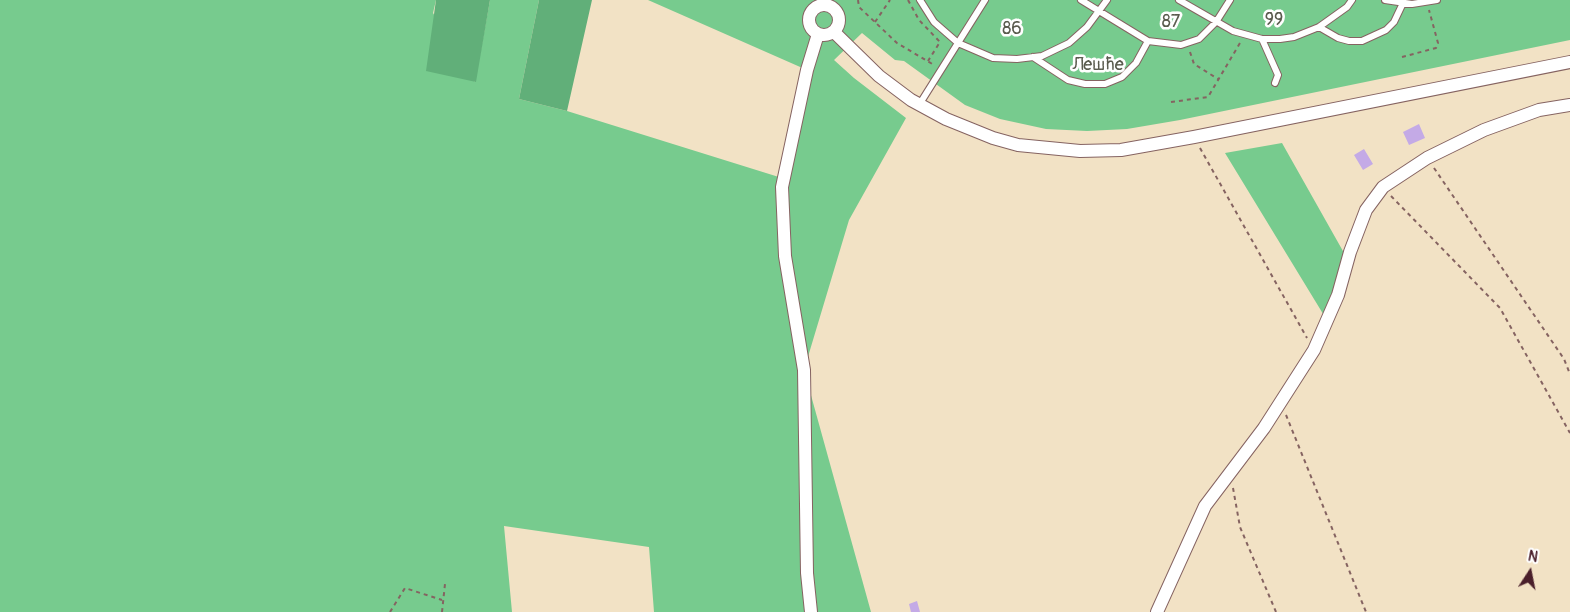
<!DOCTYPE html>
<meta charset="utf-8">
<style>
body{margin:0}
#map{position:relative;width:1570px;height:612px;overflow:hidden;background:#f2e2c5;font-family:Pangolin,sans-serif}
canvas{display:block}
.north{position:absolute;left:1505px;top:547px;width:50px;height:50px;-webkit-text-stroke:4px #fff;paint-order:stroke;rotate:11deg;font-size:14px;font-weight:700;line-height:20px;text-align:center;color:#4a1f2b}
.north::after{content:'';display:block;margin:auto;width:18px;height:22px;background:#4a1f2b;clip-path:polygon(50% 0,100% 100%,50% 72%,0 100%)}
</style>
<div id="map">
<canvas width="1570" height="612"></canvas>
<div class="north">N</div>
</div>
<script>
const ctx = document.querySelector('canvas').getContext('2d');
ctx.lineJoin = 'round';
function fillPath(path, color) {
  ctx.fillStyle = color;
  ctx.fill(path, 'evenodd');
}
function toPath(rows) {
  const path = new Path2D();
  for (const r of rows) {
    if (r.length === 3) {
      path.moveTo(r[0] + r[2], r[1]);
      path.arc(r[0], r[1], r[2], 0, 2 * Math.PI);
      continue;
    }
    path.moveTo(r[0], r[1]);
    for (let i = 2; i < r.length; i += 2) path.lineTo(r[i], r[i + 1]);
  }
  return path;
}
function stroke(path, color, width, dash) {
  ctx.strokeStyle = color;
  ctx.lineWidth = width;
  ctx.lineCap = dash ? 'butt' : 'round';
  ctx.setLineDash(dash || []);
  ctx.stroke(path);
}
function drawText(font, color, halo, rows, align = 'center') {
  ctx.font = font + ' Pangolin,sans-serif';
  ctx.lineWidth = 5;
  ctx.setLineDash([]);
  ctx.textBaseline = 'middle';
  ctx.strokeStyle = halo;
  ctx.fillStyle = color;
  for (const [text, x, y, turn = 0] of rows) {
    ctx.save();
    ctx.translate(x, y);
    ctx.rotate((+turn || 0) * Math.PI / 180);
    ctx.textAlign = isNaN(turn) ? turn : align;
    if (halo) ctx.strokeText(text, 0, 0);
    ctx.fillText(text, 0, 0);
    ctx.restore();
  }
}
const green = toPath([
 [0,0,436,0,433,13,475,82,490,0,539,0,519,99,567,111,782,178,807,70,648,0,1570,0,1570,40,1180,120,1127,129,1087,131,1046,129,1000,119,965,105,904,61,895,60,862,33,834,60,854,78,906,118,849,220,804,370,871,612,654,612,649,547,504,526,512,612,0,612],
 [1282,143,1348,260,1328,322,1225,153]
]);
const forest = toPath([
 [436,0,490,0,476,82,426,71],
 [539,0,592,0,567,111,519,99]
]);
const building = toPath([
 [1419,124,1425,138,1409,145,1403,132],
 [1364,149,1373,164,1363,170,1354,155],
 [917,601,920,612,911,612,909,604]
]);
const path = toPath([
 [822,0,822,5],
 [858,0,859,7,897,43,934,65],
 [908,0,919,20,940,42,928,61],
 [875,22,890,0],
 [1190,52,1194,64,1218,79],
 [1402,57,1436,48,1438,43,1429,10],
 [1171,102,1208,97,1240,43],
 [1200,148,1307,338],
 [1434,168,1564,359,1570,374],
 [1391,196,1500,308,1570,433],
 [1286,415,1366,612],
 [1233,488,1240,527,1276,612],
 [390,612,405,588,442,600],
 [442,612,445,584]
]);
const lane = toPath([
 [920,0,934,22,958,43,993,58,1017,59,1042,56,1069,43,1087,27,1107,0],
 [1081,0,1148,41,1181,45,1199,39,1216,22,1230,0],
 [1179,0,1233,31,1262,39,1280,39,1294,37,1319,27,1347,7,1352,0],
 [1385,0,1412,4,1437,0],
 [1319,27,1338,38,1349,41,1362,41,1386,30,1394,22,1403,3],
 [1262,39,1278,75,1275,83],
 [1033,57,1068,80,1085,84,1105,84,1122,77,1136,63,1148,41],
 [919,105,985,0]
]);
const street = toPath([
 [824,20,15],
 [834,32,879,76,911,100,946,119,993,138,1018,145,1080,151,1121,150,1194,137,1570,62],
 [811,612,807,573,804,370,785,256,782,187,807,70,818,34],
 [1157,612,1205,506,1264,428,1314,350,1338,295,1350,252,1366,210,1383,187,1427,158,1484,130,1539,110,1570,105]
]);
const parkNames = [
 ["99",1274,20],
 ["87",1171,22],
 ["86",1012,29],
 ["Лешће",1098,65]
];
fillPath(green, '#77cb8e');
fillPath(forest, '#61af79');
fillPath(building, '#c4aae6');
stroke(lane, '#856361', 8);
stroke(street, '#856361', 14);
stroke(path, '#856361', 2, [4, 4]);
stroke(lane, '#fff', 6);
stroke(street, '#fff', 12);
drawText('18px', '#5a5b4e', '#fff', parkNames);
</script>
